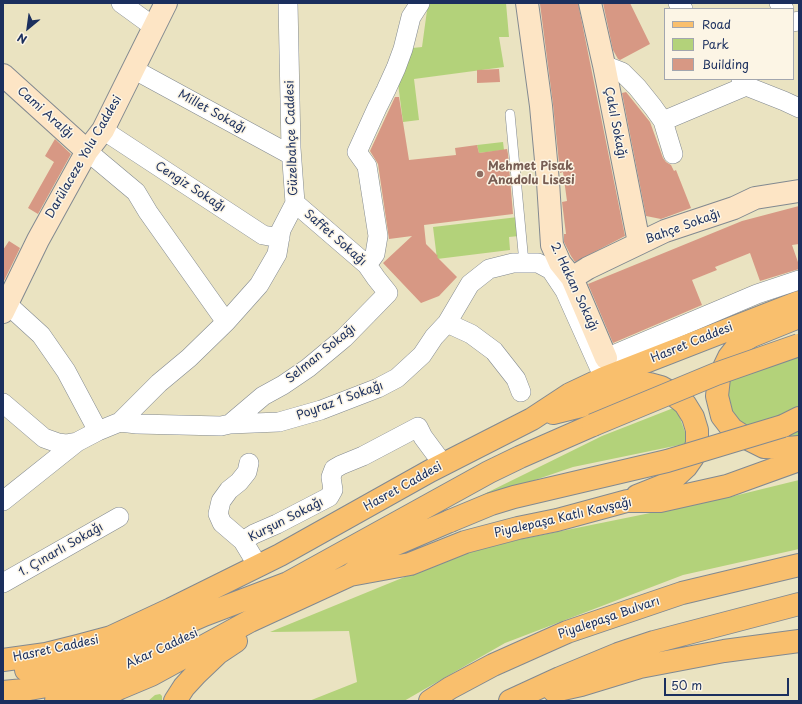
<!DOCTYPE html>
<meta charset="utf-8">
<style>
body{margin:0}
#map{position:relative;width:802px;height:704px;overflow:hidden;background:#eae3c1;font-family:"Playpen Sans",sans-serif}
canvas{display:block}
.frame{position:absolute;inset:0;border:4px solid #1b2f5e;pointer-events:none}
.legend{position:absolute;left:664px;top:8px;width:130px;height:72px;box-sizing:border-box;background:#fcf5e5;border:1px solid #a2a6af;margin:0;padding:5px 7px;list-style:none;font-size:12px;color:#1b2f5e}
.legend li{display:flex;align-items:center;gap:8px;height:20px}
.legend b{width:20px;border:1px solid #a2a6af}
.north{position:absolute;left:8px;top:8px;width:40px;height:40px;-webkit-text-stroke:3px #fcf5e5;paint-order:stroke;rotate:209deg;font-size:11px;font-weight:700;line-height:16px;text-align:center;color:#1b2f5e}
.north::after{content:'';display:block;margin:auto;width:14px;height:18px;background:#1b2f5e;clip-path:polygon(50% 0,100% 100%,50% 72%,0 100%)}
.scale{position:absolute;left:664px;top:678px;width:125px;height:18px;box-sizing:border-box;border:2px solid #1b2f5e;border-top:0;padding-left:5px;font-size:12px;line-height:14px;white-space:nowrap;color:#1b2f5e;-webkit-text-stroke:3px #fcf5e5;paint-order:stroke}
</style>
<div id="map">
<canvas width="802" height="704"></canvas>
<div class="frame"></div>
<ul class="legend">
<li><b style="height:5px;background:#f9bf6d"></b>Road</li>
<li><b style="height:11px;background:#b3d27a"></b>Park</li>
<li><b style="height:11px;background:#d79884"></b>Building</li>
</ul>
<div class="north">N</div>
<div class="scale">50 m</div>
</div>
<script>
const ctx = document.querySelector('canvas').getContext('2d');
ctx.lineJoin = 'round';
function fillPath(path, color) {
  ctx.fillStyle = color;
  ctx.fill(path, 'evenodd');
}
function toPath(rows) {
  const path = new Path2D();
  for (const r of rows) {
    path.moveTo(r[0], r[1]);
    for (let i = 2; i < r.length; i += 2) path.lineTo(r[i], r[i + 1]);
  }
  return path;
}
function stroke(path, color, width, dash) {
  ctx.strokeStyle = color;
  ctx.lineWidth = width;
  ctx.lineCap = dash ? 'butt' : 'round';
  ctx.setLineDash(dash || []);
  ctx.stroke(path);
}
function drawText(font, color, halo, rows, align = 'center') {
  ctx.font = font + ' "Playpen Sans",sans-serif';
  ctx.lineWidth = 3;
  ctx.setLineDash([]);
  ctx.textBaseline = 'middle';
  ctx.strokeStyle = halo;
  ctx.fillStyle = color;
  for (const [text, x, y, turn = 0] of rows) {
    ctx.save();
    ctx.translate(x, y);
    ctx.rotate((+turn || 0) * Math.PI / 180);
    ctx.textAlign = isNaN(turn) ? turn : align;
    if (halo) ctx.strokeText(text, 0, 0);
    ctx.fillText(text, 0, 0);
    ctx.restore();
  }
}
const green = toPath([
 [428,3,506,3,509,37,499,37,504,67,414,79,419,120,403,122,396,68,403,49,422,47],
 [503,142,504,150,479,153,477,145],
 [518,217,519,236,509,237,510,250,437,259,433,227],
 [799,334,799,436,772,443,728,415,725,396,728,377,752,349],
 [676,407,689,443,573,467,462,505,602,436],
 [799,480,799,549,683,575,505,643,404,701,309,701,357,682,349,631,270,632,473,549,734,496],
 [160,694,162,696,162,701,148,701,155,695]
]);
const building = toPath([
 [545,3,578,3,625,236,575,262,571,256,564,242,564,234,566,234,562,202,567,201,563,172,560,173,553,104,540,4],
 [603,3,630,3,650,44,620,60,618,59,613,50],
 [499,69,500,82,477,83,477,70],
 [626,92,650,122,663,158,666,162,671,165,674,171,676,170,691,208,661,219,646,216,622,93],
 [395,97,399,97,409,160,456,155,455,148,477,145,479,153,507,149,508,154,513,214,424,225,426,244,438,256,437,257,457,277,439,296,421,303,383,263,412,236,389,239,378,164,370,151],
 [55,139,71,154,38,214,28,208,54,162,45,156],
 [799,206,799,244,792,245,799,265,799,269,760,281,750,253,715,267,717,270,692,280,702,305,613,343,588,284,742,221],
 [9,241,20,248,3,283,3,250]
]);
const lane = toPath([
 [510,114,524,263]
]);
const street = toPath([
 [121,3,154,27],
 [678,3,683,9],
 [779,3,784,9],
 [793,22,799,21],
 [604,65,622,72,637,87,653,107,663,121,673,154],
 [133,69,291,155],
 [741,79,746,86,784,101,799,108],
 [663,121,746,86],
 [103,130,263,235,280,238],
 [87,151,136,192,148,212,226,322],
 [367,265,375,254,378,236,367,166,357,152,377,108,386,90,396,68,403,49,411,17,420,3],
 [7,304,41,335,66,371,98,431],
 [447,323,471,334,494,351,516,379,521,392],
 [606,373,607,368,606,358,757,294,799,280],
 [3,403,44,438,58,443,66,444,77,442],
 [120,422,159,383,189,358,226,322,259,285,277,254,281,230,295,203,291,148,288,3],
 [230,424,263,396,283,385,308,368,344,338,388,293,376,278,367,265,295,203],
 [3,501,77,442,98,431,120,422,137,424,221,426,230,424,279,422,321,410,378,388,397,378,422,355,434,337,447,323,470,284,489,269,513,263,538,263,551,270,565,291,604,378],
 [243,541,222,523,218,514,221,501,229,490,239,482,247,472,249,463],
 [258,566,243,541,254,534,277,524,329,497,333,490,331,477,334,469,341,465,363,456,418,427,423,437,443,464],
 [3,583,119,517]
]);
const secondary = toPath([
 [527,3,541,106,548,182,552,245,560,263,572,278,606,358],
 [590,3,604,65,639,243],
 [3,75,87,151],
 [572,278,588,268,665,231,734,208,755,198,799,191],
 [3,312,38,240,87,151,103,130,166,3]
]);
const primary = toPath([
 [794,319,752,336,740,343,729,357,719,378,717,396,722,416,732,429,746,438,764,447,787,448,799,447],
 [553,413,581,406,617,391,641,384,650,384,661,387,670,392,685,404,693,417,697,430,697,443,693,457,686,467,673,479,662,486,637,496],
 [783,426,799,418],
 [350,575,410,564,465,542,518,528,557,520,627,501,660,501,727,486,799,460],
 [3,660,46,654,78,646,111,637,171,609,280,555,430,471,532,419,570,394,604,378,799,302],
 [26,670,71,666,115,654,204,615,288,583,489,472,520,457,593,425],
 [554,691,581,685,640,667,724,651,799,641],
 [3,692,24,690,58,684,115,670,146,659,185,640],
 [56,701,109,690],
 [94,701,120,688,151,675,250,621,350,575,380,551,450,521],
 [175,701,184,687,196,674,218,653,236,641],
 [430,701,450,688,493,665,567,632,682,593,799,565],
 [510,701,560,678,618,654,654,642,799,604]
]);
const primaryBridge = toPath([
 [593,425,716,374,799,345],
 [450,521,491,504,514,497,667,461,783,426]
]);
const markers = [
 [480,174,4,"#8d6e63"]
];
const streetNames = [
 ["Millet Sokağı",212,112,29],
 ["Cami Aralğı",45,113,42],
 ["Çakıl Sokağı",615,123,79],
 ["Güzelbahçe Caddesi",292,138,-92],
 ["Darülaceze Yolu Caddesi",84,157,-60],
 ["Cengiz Sokağı",190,187,33],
 ["Bahçe Sokağı",683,227,-20],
 ["Saffet Sokağı",335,238,41],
 ["2. Hakan Sokağı",574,287,65],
 ["Hasret Caddesi",692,343,-22],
 ["Selman Sokağı",321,354,-39],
 ["Poyraz 1 Sokağı",340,401,-20],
 ["Hasret Caddesi",403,487,-29],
 ["Piyalepaşa Katlı Kavşağı",563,518,-13],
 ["Kurşun Sokağı",286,520,-27],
 ["1. Çınarlı Sokağı",61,550,-30],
 ["Piyalepaşa Bulvarı",609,618,-19],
 ["Hasret Caddesi",56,649,-12],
 ["Akar Caddesi",162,649,-25]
];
const educationNames = [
 ["Mehmet Pisak",488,167],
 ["Anadolu Lisesi",488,181]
];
fillPath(green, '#b3d27a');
fillPath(building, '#d79884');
stroke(lane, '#828990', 10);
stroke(street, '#828990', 20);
stroke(secondary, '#828990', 24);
stroke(primary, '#828990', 24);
stroke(lane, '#fff', 9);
stroke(street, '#fff', 19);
stroke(secondary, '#fde5c5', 22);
stroke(primary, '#f9bf6d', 22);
stroke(primaryBridge, '#828990', 24, []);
stroke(primaryBridge, '#f9bf6d', 22);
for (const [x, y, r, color] of markers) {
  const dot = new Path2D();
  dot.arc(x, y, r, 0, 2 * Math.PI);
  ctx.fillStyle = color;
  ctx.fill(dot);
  stroke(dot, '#fcf5e5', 1.5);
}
drawText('12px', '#1b2f5e', '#fcf5e5', streetNames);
drawText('bold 12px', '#785e54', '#fcf5e5', educationNames, 'left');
</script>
